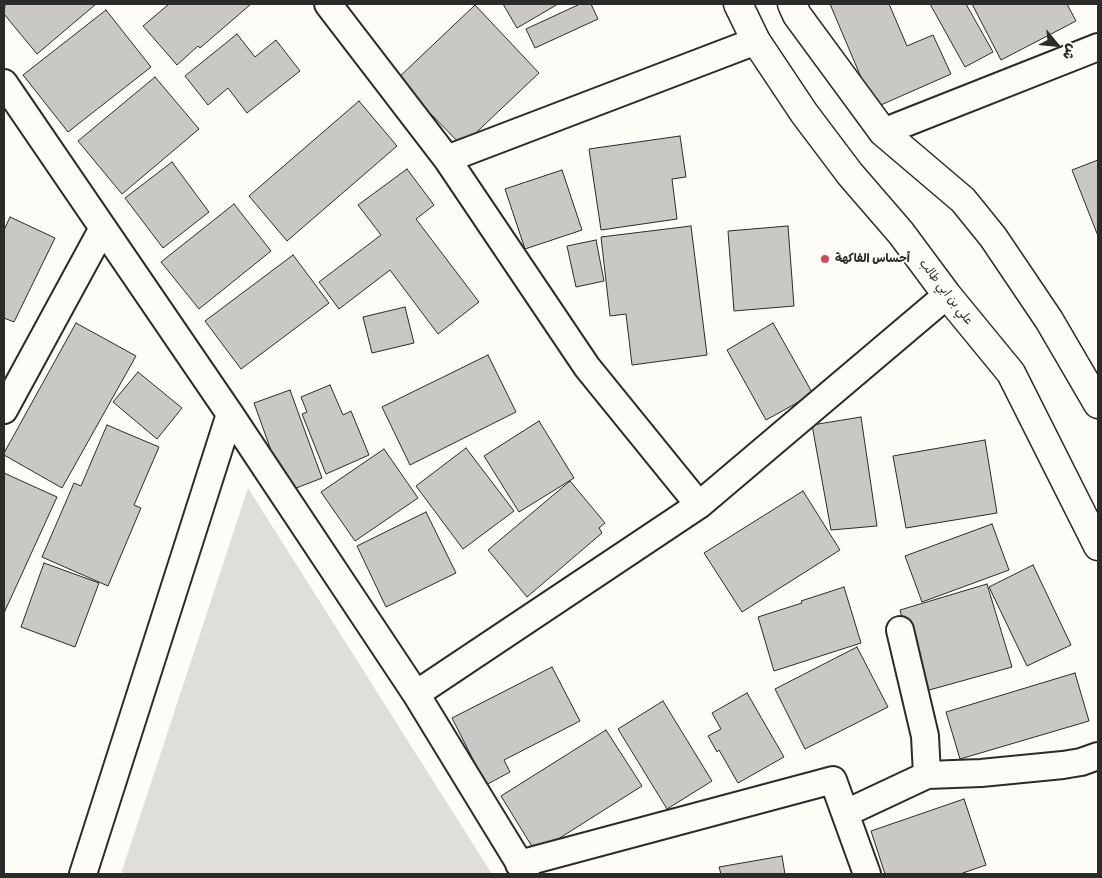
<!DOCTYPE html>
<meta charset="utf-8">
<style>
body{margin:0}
#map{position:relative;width:1102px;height:878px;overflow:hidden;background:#fdfcf7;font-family:Delius,"Playpen Sans Arabic",sans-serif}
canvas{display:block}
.frame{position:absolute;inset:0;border:5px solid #2b2b2b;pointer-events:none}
.north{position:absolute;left:1032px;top:20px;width:50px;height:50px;-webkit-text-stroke:4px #fdfcf7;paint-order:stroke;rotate:118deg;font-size:14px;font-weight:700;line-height:20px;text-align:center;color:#2b2b2b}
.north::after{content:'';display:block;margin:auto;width:18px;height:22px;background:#2b2b2b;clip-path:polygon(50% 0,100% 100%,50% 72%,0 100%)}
</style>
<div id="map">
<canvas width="1102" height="878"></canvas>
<div class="frame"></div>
<div class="north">ش</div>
</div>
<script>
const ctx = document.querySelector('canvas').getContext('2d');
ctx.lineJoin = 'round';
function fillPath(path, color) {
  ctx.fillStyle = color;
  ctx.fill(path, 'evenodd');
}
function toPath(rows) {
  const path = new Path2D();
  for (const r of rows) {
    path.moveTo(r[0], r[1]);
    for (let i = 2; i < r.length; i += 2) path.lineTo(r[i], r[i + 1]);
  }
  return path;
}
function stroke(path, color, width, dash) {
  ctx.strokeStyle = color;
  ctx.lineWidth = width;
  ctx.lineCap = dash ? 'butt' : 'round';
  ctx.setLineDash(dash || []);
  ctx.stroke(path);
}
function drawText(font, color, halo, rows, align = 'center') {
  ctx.font = font + ' Delius,"Playpen Sans Arabic",sans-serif';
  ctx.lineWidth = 4;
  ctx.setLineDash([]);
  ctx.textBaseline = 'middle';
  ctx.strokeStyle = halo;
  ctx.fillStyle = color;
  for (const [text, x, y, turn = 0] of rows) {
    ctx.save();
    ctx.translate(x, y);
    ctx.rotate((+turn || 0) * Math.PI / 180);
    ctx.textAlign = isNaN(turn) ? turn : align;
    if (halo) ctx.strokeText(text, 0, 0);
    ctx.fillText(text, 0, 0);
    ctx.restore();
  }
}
const green = toPath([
 [248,488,492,874,121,874]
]);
const building = toPath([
 [5,4,96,4,37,54,4,14,5,4],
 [169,4,251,4,200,48,198,46,177,65,143,26,169,4],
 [503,4,558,4,517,28,503,4],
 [580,4,591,4,598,19,535,48,526,29,580,4],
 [830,4,889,4,907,46,933,35,951,74,874,108,830,4],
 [930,4,966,4,993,52,965,67,930,4],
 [972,4,1067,4,1076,21,1001,60,972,4],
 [475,5,539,73,462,146,397,79,475,5],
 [106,10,151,67,68,132,23,75,106,10],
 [237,34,255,57,276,40,300,71,247,113,228,88,208,105,185,76,237,34],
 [155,77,199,129,122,194,78,141,155,77],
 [359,101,397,146,287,241,249,196,359,101],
 [680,136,686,177,672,179,677,219,601,230,589,149,680,136],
 [1098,160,1098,236,1072,170,1098,160],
 [172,162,209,212,163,248,125,198,172,162],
 [407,169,434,205,416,219,479,302,438,334,390,270,339,309,319,282,381,235,358,205,407,169],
 [562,170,582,230,525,249,505,189,562,170],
 [234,204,271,251,199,309,161,262,234,204],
 [10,217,55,238,14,322,4,318,4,230,10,217],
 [691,226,707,355,632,365,626,314,610,316,601,237,691,226],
 [788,226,794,306,734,311,728,231,788,226],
 [596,240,604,281,576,287,567,246,596,240],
 [293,255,329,303,241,369,205,321,293,255],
 [405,307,414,343,372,353,363,317,405,307],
 [76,323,136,356,62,488,4,455,4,453,76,323],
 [773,323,813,394,766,420,727,350,773,323],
 [488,355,516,412,410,465,382,407,488,355],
 [138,372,182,408,157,439,113,402,138,372],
 [330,385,343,415,351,411,369,455,326,474,302,414,307,412,301,397,330,385],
 [290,390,322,478,286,492,254,403,290,390],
 [861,417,877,526,831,530,812,425,861,417],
 [539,421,574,478,519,512,484,456,539,421],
 [107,425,159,447,134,505,141,508,108,586,42,557,74,483,81,486,107,425],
 [985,440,997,513,906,528,893,456,985,440],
 [466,448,514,511,463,549,416,486,466,448],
 [384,449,418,498,355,541,321,492,384,449],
 [4,473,57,497,4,613,4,473],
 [570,481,605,523,599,528,602,533,527,597,488,550,570,481],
 [803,491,840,550,742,612,704,553,803,491],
 [426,512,456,573,386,607,357,546,426,512],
 [992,524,1009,570,922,602,905,556,992,524],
 [44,563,99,583,75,647,21,627,44,563],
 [1033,565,1071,645,1027,666,989,587,1033,565],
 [987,584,1012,667,922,692,900,610,987,584],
 [844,587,861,643,774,671,758,617,802,603,801,601,844,587],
 [857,647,888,707,805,749,775,689,857,647],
 [552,667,580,721,504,760,510,772,486,785,452,718,552,667],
 [1075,673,1089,721,960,759,946,712,1075,673],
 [747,693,784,757,738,783,719,750,717,752,708,736,721,729,712,713,747,693],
 [663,701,712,781,667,809,618,729,663,701],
 [606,730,642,786,536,853,501,796,606,730],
 [964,799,986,865,960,874,885,874,871,831,964,799],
 [782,856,785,874,721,874,719,867,782,856]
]);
const street = toPath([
 [328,4,447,159,587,367,699,505],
 [4,83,230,414,416,694,526,874],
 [883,132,1098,47],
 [447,159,756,41],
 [4,410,103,228],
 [900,630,925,736,927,775],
 [416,694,699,505,947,295],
 [846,813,927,775,981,773,1063,765,1081,762,1098,756],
 [519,864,833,780,867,874],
 [83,874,230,414]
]);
const secondary = toPath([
 [738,4,756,41,804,113,850,174,901,233,947,295,1011,373,1098,546],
 [792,4,797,15,883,132,963,200,993,237,1049,320,1098,404]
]);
const markers = [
 [825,259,5,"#d1495b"]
];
const poiNames = [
 ["أحساس الفاكهة",835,259]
];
const streetNames = [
 ["علي بن ابي طالب",946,292,52]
];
fillPath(green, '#dfdeda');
fillPath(building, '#c9c8c4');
stroke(building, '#2b2b2b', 1);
stroke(street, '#2b2b2b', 30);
stroke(secondary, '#2b2b2b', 31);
stroke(street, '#fdfcf7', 26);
stroke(secondary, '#fdfcf7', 28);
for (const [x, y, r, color] of markers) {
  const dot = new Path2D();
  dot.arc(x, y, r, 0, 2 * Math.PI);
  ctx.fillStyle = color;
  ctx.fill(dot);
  stroke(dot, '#fdfcf7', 2);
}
drawText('bold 12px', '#2b2b2b', '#fdfcf7', poiNames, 'left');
drawText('12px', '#2b2b2b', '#fdfcf7', streetNames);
</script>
